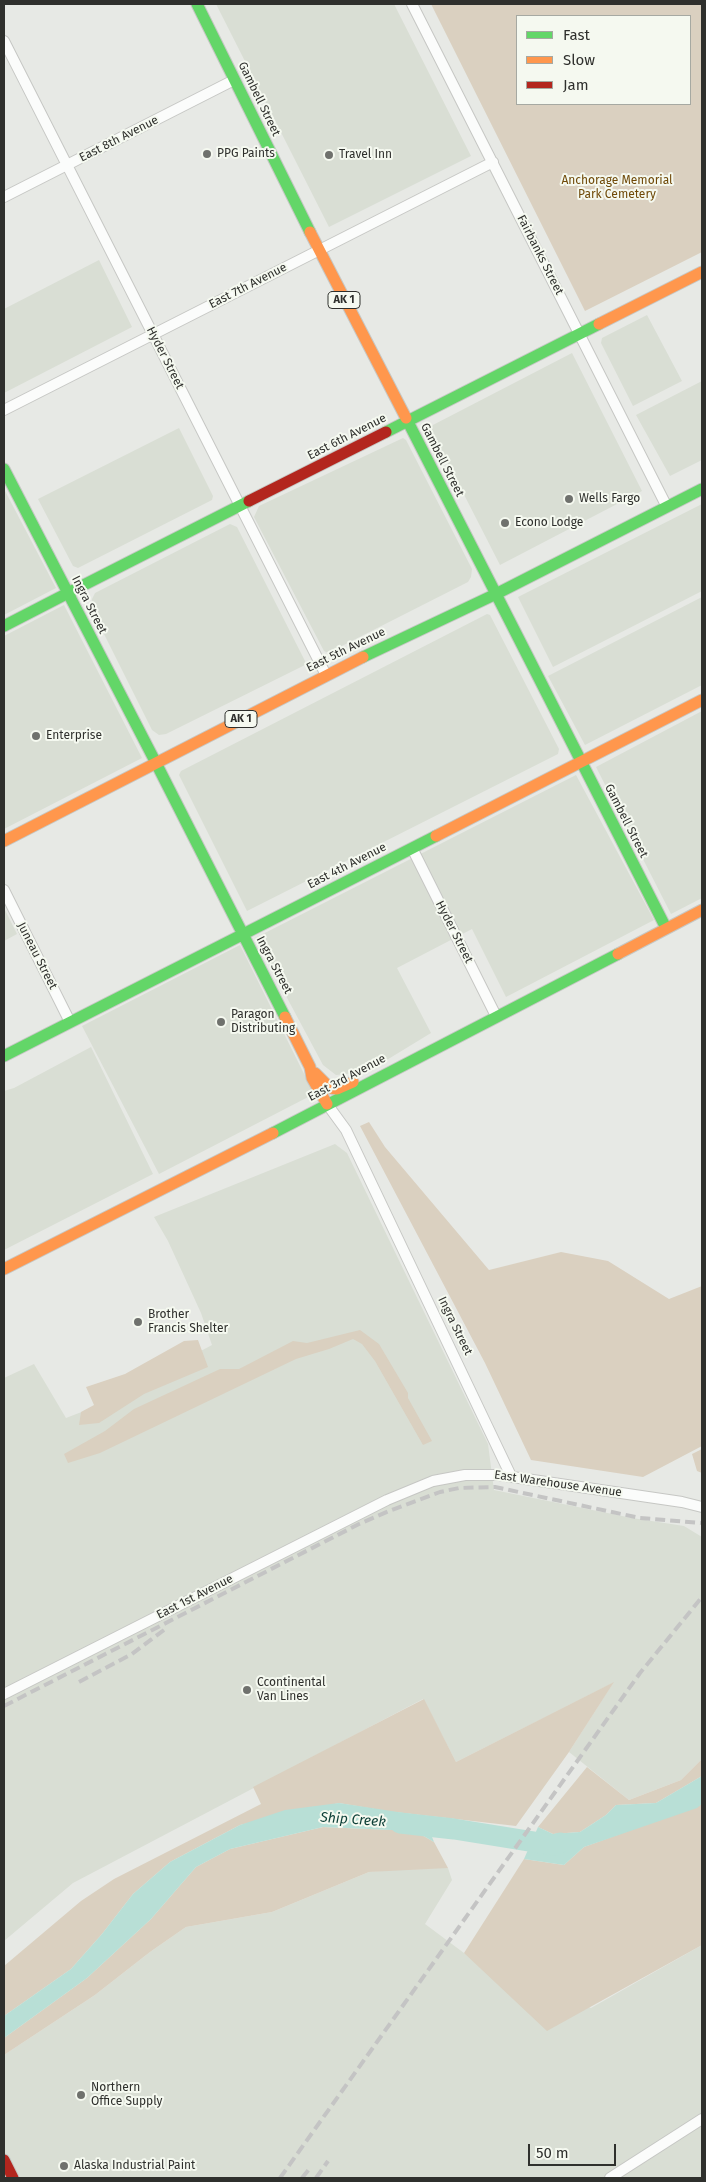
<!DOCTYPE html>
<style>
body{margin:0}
#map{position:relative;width:706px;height:2182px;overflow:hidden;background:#e7e9e5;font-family:"Fira Sans",sans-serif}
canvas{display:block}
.frame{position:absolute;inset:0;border:5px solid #2f302d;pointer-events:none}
.legend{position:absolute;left:516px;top:15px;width:175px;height:90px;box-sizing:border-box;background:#f5f9f0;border:1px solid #a6a9a2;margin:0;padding:6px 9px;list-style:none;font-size:15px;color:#2f302d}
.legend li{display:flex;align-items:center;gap:10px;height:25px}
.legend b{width:25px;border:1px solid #a6a9a2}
.scale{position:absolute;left:528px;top:2144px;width:88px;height:22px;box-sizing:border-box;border:2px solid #2f302d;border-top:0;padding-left:6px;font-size:15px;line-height:18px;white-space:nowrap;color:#2f302d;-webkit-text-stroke:4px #f5f9f0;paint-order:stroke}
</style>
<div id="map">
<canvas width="706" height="2182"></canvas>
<div class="frame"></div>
<ul class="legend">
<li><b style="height:6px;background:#63d668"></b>Fast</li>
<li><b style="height:6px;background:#ff974d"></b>Slow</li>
<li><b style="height:6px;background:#b3261e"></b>Jam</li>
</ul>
<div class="scale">50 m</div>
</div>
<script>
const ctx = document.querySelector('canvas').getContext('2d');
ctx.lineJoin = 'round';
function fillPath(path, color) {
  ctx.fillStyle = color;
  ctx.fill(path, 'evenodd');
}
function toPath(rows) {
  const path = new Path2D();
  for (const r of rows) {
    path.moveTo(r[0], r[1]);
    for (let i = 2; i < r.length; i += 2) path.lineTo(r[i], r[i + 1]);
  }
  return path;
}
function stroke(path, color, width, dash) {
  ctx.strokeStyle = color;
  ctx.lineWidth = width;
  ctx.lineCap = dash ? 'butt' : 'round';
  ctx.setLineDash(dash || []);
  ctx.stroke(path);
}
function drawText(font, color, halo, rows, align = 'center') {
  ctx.font = font + ' "Fira Sans",sans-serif';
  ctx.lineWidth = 4;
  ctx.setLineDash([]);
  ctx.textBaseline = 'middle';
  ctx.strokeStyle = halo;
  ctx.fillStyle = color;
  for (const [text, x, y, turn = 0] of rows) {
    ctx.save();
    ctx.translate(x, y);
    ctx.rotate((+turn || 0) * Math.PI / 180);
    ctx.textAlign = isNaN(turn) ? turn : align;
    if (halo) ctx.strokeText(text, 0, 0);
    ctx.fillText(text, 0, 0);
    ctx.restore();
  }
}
const built = toPath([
 [216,4,394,4,471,156,329,227],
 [99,260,132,327,4,393,4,309],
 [647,315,682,381,633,406,601,343,602,338],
 [572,353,642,491,500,565,432,432,431,426],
 [702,381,702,460,670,476,636,415],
 [179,428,213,496,212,500,78,568,73,566,38,499],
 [403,438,406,440,472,569,471,577,468,582,328,653,324,651,254,517,259,506],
 [4,489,56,588,4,615],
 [702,504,702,591,553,667,518,597],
 [230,524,237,527,305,661,305,665,166,734,159,735,152,730,95,616,91,606,92,599,95,593],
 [702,597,702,685,585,745,548,676],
 [64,605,142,758,4,829,4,636],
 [487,614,490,615,559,749,558,754,247,911,179,775,181,771],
 [702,711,702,898,671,914,596,767],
 [576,775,654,920,506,997,472,929,397,968,431,1033,367,1072,336,1075,323,1065,255,938],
 [4,908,17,934,4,941],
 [240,945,314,1094,159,1174,82,1026],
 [91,1047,153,1174,4,1250,4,1091,14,1088],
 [335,1144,347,1153,488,1444,494,1490,632,1518,684,1526,702,1537,702,1759,681,1780,629,1800,569,1752,613,1683,456,1762,423,1699,73,1883,4,1941,4,1378,34,1364,66,1418,97,1406,212,1345,201,1313,168,1241,154,1217],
 [427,1867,448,1868,452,1880,425,1924,464,1953,591,2008,702,1945,702,2178,4,2178,4,2055,95,1995,150,1952,186,1927,272,1912,369,1872]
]);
const green = toPath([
 [431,4,702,4,702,252,585,311],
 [690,16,690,104,517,104,517,16],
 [369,1122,385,1147,489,1270,561,1252,608,1261,669,1299,702,1286,702,1446,643,1477,531,1460,485,1363,360,1126],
 [360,1330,379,1344,408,1393,408,1398,432,1441,423,1445,375,1361,362,1344,353,1339,329,1349,296,1359,100,1453,68,1463,64,1454,105,1431,134,1409,220,1369,239,1369,293,1341,307,1343],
 [198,1340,208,1367,144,1394,99,1423,79,1425,81,1412,94,1405,86,1387,125,1374,184,1341],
 [702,1449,702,1473,697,1471,692,1454],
 [614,1682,569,1752,516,1826,386,1811,339,1803,240,1825,170,1862,133,1894,102,1934,71,1969,4,2016,4,1966,81,1901,114,1879,261,1804,253,1787,424,1699,456,1762],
 [702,1759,702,1776,656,1803,616,1805,606,1815,580,1832,553,1834,538,1827,587,1767,629,1800,681,1780],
 [702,1804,702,1945,547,2031,464,1953,524,1859,564,1865,584,1847],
 [323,1827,415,1831,434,1842,448,1868,369,1872,272,1912,186,1927,150,1952,95,1995,4,2055,4,2038,87,1978,151,1919,196,1867,230,1849]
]);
const water = toPath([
 [702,1776,702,1804,697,1808,584,1847,564,1865,524,1859,538,1827,553,1834,580,1832,606,1815,616,1805,656,1803],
 [339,1803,424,1816,434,1842,415,1831,323,1827,230,1849,196,1867,151,1919,87,1978,4,2038,4,2016,71,1969,102,1934,133,1894,170,1862,240,1825,285,1810]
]);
const river = toPath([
 [400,1823,454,1829,553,1845,560,1843]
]);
const street = toPath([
 [412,4,667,507],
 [4,41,326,675],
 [4,197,234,80],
 [4,410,493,162],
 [412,848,496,1016],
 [4,890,70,1022],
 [327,1104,346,1130,511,1476],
 [4,1694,387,1500,433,1481,465,1475,499,1475,682,1502,702,1507],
 [610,2178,702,2119]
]);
const fast = toPath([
 [197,4,310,232],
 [386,432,599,324],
 [4,469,68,593,4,626],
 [496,594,666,928],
 [496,594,702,489],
 [363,657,496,594,406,418],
 [156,763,285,1017],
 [156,763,68,593,249,501],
 [4,1056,436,836],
 [273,1133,618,954]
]);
const slow = toPath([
 [310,232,406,418],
 [599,324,702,272],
 [436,836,702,700],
 [4,841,363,657],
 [618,954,702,910],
 [285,1017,310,1067,312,1078,327,1104],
 [315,1073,330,1088,337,1089,353,1082],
 [4,1269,273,1133]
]);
const jam = toPath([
 [249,501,386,432],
 [4,2160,13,2178]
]);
const rail = toPath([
 [79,1682,132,1654,164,1630],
 [4,1706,359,1524,389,1511,440,1492,459,1488,495,1487,640,1518,702,1523],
 [280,2178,640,1673,702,1597],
 [302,2178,310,2168],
 [316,2178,328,2161]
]);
const markers = [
 [207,154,5,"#6f716d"],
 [329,155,5,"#6f716d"],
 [569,499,5,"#6f716d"],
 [505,523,5,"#6f716d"],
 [36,736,5,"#6f716d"],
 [221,1022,5,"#6f716d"],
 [138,1322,5,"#6f716d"],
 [247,1690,5,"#6f716d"],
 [81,2095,5,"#6f716d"],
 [64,2166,5,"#6f716d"]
];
const shields = [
 [344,300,32],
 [241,719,32]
];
const shieldNames = [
 ["AK 1",344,300],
 ["AK 1",241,719]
];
const streetNames = [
 ["Gambell Street",259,99,64],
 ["East 8th Avenue",119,139,-27],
 ["Fairbanks Street",540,255,63],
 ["East 7th Avenue",248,286,-27],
 ["Hyder Street",165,358,63],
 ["East 6th Avenue",347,437,-27],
 ["Gambell Street",442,460,63],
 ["Ingra Street",89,605,63],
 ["East 5th Avenue",346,650,-26],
 ["Gambell Street",626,821,63],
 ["East 4th Avenue",347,866,-27],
 ["Hyder Street",454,932,63],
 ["Juneau Street",37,956,63],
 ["Ingra Street",274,965,62],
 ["East 3rd Avenue",347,1078,-28],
 ["Ingra Street",455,1326,64],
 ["East Warehouse Avenue",558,1484,8],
 ["East 1st Avenue",195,1597,-27]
];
const poiNames = [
 ["PPG Paints",217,154],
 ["Travel Inn",339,155],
 ["Wells Fargo",579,499],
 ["Econo Lodge",515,523],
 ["Enterprise",46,736],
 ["Paragon",231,1015],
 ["Distributing",231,1029],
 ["Brother",148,1315],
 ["Francis Shelter",148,1329],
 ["Ccontinental",257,1683],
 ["Van Lines",257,1697],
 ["Northern",91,2088],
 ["Office Supply",91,2102],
 ["Alaska Industrial Paint",74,2166]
];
const parkNames = [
 ["Anchorage Memorial",617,181],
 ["Park Cemetery",617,195]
];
const waterNames = [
 ["Ship Creek",353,1820,4]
];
fillPath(built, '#d9ded4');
fillPath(green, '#dad0c0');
fillPath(water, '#b8dfd6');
stroke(river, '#b8dfd6', 21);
stroke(street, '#c6c7c4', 12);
stroke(fast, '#c6c7c4', 13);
stroke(slow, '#c6c7c4', 13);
stroke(jam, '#c6c7c4', 13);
stroke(street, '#fbfcfb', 10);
stroke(fast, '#63d668', 11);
stroke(slow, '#ff974d', 11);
stroke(jam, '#b3261e', 11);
stroke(rail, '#c4c4c4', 4, [10, 5]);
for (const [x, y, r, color] of markers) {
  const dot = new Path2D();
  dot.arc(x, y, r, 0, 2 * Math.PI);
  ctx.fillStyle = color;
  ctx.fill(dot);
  stroke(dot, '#f5f9f0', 2);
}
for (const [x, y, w] of shields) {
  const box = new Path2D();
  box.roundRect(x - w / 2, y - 8.5, w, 17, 4);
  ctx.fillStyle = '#f5f9f0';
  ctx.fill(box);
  stroke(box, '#2f302d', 1);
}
drawText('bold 11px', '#2f302d', null, shieldNames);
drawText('12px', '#2f302d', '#f5f9f0', streetNames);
drawText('12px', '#2f302d', '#f5f9f0', poiNames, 'left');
drawText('12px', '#704a09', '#f5f9f0', parkNames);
drawText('italic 14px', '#0c3f37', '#f5f9f0', waterNames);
</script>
